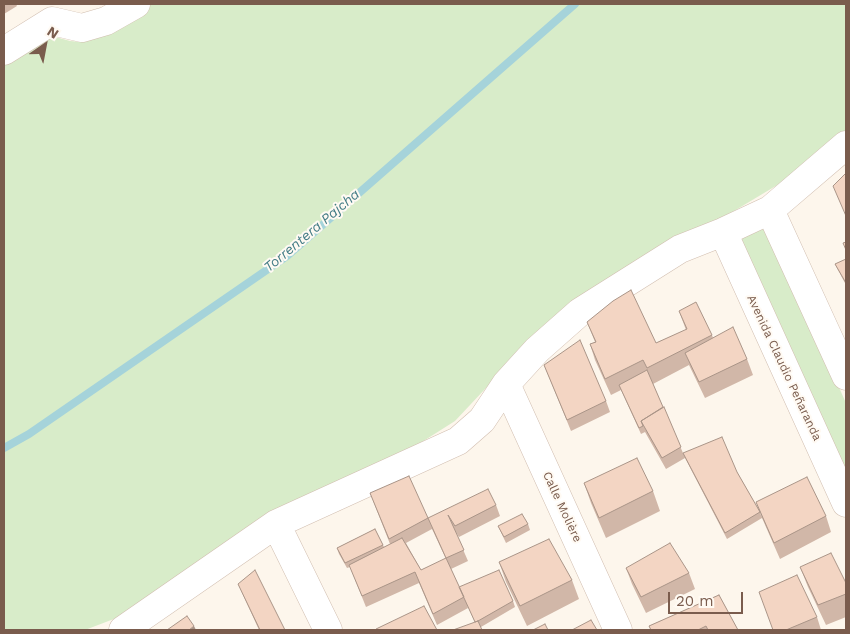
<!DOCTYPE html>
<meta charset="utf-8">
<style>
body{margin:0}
#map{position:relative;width:850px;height:634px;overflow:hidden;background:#fdf6ec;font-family:"Work Sans",sans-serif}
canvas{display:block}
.frame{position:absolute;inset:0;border:5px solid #7a5c4d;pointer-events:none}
.north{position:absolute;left:20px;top:20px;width:50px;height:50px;-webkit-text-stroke:4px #fffaf3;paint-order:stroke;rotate:33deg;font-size:14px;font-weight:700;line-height:20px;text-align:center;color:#7a5c4d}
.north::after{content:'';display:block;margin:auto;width:18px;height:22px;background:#7a5c4d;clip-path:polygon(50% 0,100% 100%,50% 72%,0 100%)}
.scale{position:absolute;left:668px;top:592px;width:75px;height:22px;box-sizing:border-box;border:2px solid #7a5c4d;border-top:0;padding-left:6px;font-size:15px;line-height:18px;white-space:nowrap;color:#7a5c4d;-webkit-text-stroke:4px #fffaf3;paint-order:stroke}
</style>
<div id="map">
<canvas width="850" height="634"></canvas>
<div class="frame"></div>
<div class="north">N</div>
<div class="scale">20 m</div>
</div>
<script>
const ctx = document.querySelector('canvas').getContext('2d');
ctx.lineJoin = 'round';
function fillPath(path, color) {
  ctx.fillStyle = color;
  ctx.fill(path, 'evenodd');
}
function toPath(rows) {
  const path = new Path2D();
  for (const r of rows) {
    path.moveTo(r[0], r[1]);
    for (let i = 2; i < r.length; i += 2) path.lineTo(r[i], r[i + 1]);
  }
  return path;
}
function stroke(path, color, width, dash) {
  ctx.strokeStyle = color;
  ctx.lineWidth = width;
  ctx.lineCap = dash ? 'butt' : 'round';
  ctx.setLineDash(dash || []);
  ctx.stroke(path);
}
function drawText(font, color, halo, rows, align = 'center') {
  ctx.font = font + ' "Work Sans",sans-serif';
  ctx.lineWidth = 4;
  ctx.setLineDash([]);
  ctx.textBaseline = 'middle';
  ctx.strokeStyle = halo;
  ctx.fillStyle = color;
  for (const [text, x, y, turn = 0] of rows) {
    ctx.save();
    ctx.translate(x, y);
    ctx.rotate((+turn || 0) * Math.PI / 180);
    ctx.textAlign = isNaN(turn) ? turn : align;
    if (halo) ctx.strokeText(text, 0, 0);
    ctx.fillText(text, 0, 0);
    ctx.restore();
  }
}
const green = toPath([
 [151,4,846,4,846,131,789,178,719,220,531,340,455,421,384,466,153,604,85,630,4,630,4,64,52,36,70,41,81,42,95,36],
 [763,228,771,237,846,403,846,479,741,243,742,237]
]);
const stream = toPath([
 [4,448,29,434,287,256,575,4]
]);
const minor = toPath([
 [4,51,52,21,82,28,106,21,136,4],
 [770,210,846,376],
 [723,232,846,503],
 [506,384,618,630],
 [276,524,328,630],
 [123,630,276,524,458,441,482,420,506,384,537,350,580,312,680,249,723,232,770,210,846,145]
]);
const wall = toPath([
 [4,4,16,4,17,6,4,14],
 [846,259,846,285,838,270,835,264],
 [679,311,712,335,713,338,747,359,753,375,705,398,689,365,653,384,683,453,737,472,760,512,762,518,756,502,826,516,831,532,780,559,762,518,727,539,685,458,666,469,645,432,641,434,621,390,611,395,595,360,590,344,595,342,587,322,656,343,686,330],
 [544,365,606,401,610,412,571,431],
 [584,483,653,491,660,511,606,538,591,503],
 [370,493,428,518,496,505,500,516,459,537,455,531,468,561,451,569,459,587,513,601,515,607,481,627,475,622,467,605,468,608,437,625,419,583,366,607,350,567,347,568,339,554,337,548,375,529,384,547,390,544],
 [432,529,446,559,421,570,406,543],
 [528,524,530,530,506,543,498,526],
 [499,562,572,580,579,599,527,626,506,582],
 [800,567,846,583,846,617,826,625,808,587],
 [626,568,689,573,695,589,646,613,632,584],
 [238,584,285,630,259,630],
 [719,595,738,630,651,630,649,626],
 [817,617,821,630,773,630]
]);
const shadedWall = toPath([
 [194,626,196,630,189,630]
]);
const building = toPath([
 [846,173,846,216,833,186,846,173],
 [846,242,846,250,843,243,846,242],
 [846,259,846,283,835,264,846,259],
 [631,290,656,343,687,329,679,311,696,302,712,335,647,368,643,360,605,379,590,344,596,342,587,322,613,301,631,290],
 [733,327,747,359,699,382,685,353,733,327],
 [580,340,606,401,567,420,544,365,580,340],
 [647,370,663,407,641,421,643,426,639,428,619,385,647,370],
 [664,407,681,447,662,458,641,421,664,407],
 [722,437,737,472,760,512,725,533,683,453,722,437],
 [637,458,653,491,599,518,584,483,637,458],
 [409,476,428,518,389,539,370,493,409,476],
 [807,477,826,516,774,543,756,502,807,477],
 [488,489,496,505,455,526,448,515,464,550,446,558,428,518,488,489],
 [522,514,528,524,504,537,498,526,522,514],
 [375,529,383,545,345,563,337,548,375,529],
 [402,538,421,570,446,558,464,597,433,614,415,572,362,596,349,565,402,538],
 [549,539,572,580,520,606,499,562,549,539],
 [670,543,689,573,641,597,626,568,670,543],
 [831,553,846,583,846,594,818,605,800,567,831,553],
 [255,570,285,630,260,630,238,584,255,570],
 [499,570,513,601,478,621,475,622,459,587,499,570],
 [797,575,817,617,786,630,773,630,759,592,797,575],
 [719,595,738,630,708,630,706,626,698,630,651,630,649,626,719,595],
 [424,606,437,630,377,630,376,629,424,606],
 [187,616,194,626,189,630,167,630,187,616],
 [591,620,597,630,572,630,591,620],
 [478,621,482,630,453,630,478,621],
 [545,624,548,630,533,630,545,624]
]);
const streetNames = [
 ["Avenida Claudio Peñaranda",784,368,65],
 ["Calle Molière",562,507,65]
];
const waterNames = [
 ["Torrentera Pajcha",312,231,-40]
];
fillPath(green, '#d8ecc9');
stroke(stream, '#a5d3da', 8);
stroke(minor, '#d1beb0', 29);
stroke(minor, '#fff', 28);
fillPath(wall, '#d1b7a8');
fillPath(shadedWall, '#aa9588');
fillPath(building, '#f3d5c3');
stroke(building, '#aa9588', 1);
drawText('12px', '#7a5c4d', '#fffaf3', streetNames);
drawText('italic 14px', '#437c86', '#fffaf3', waterNames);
</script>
